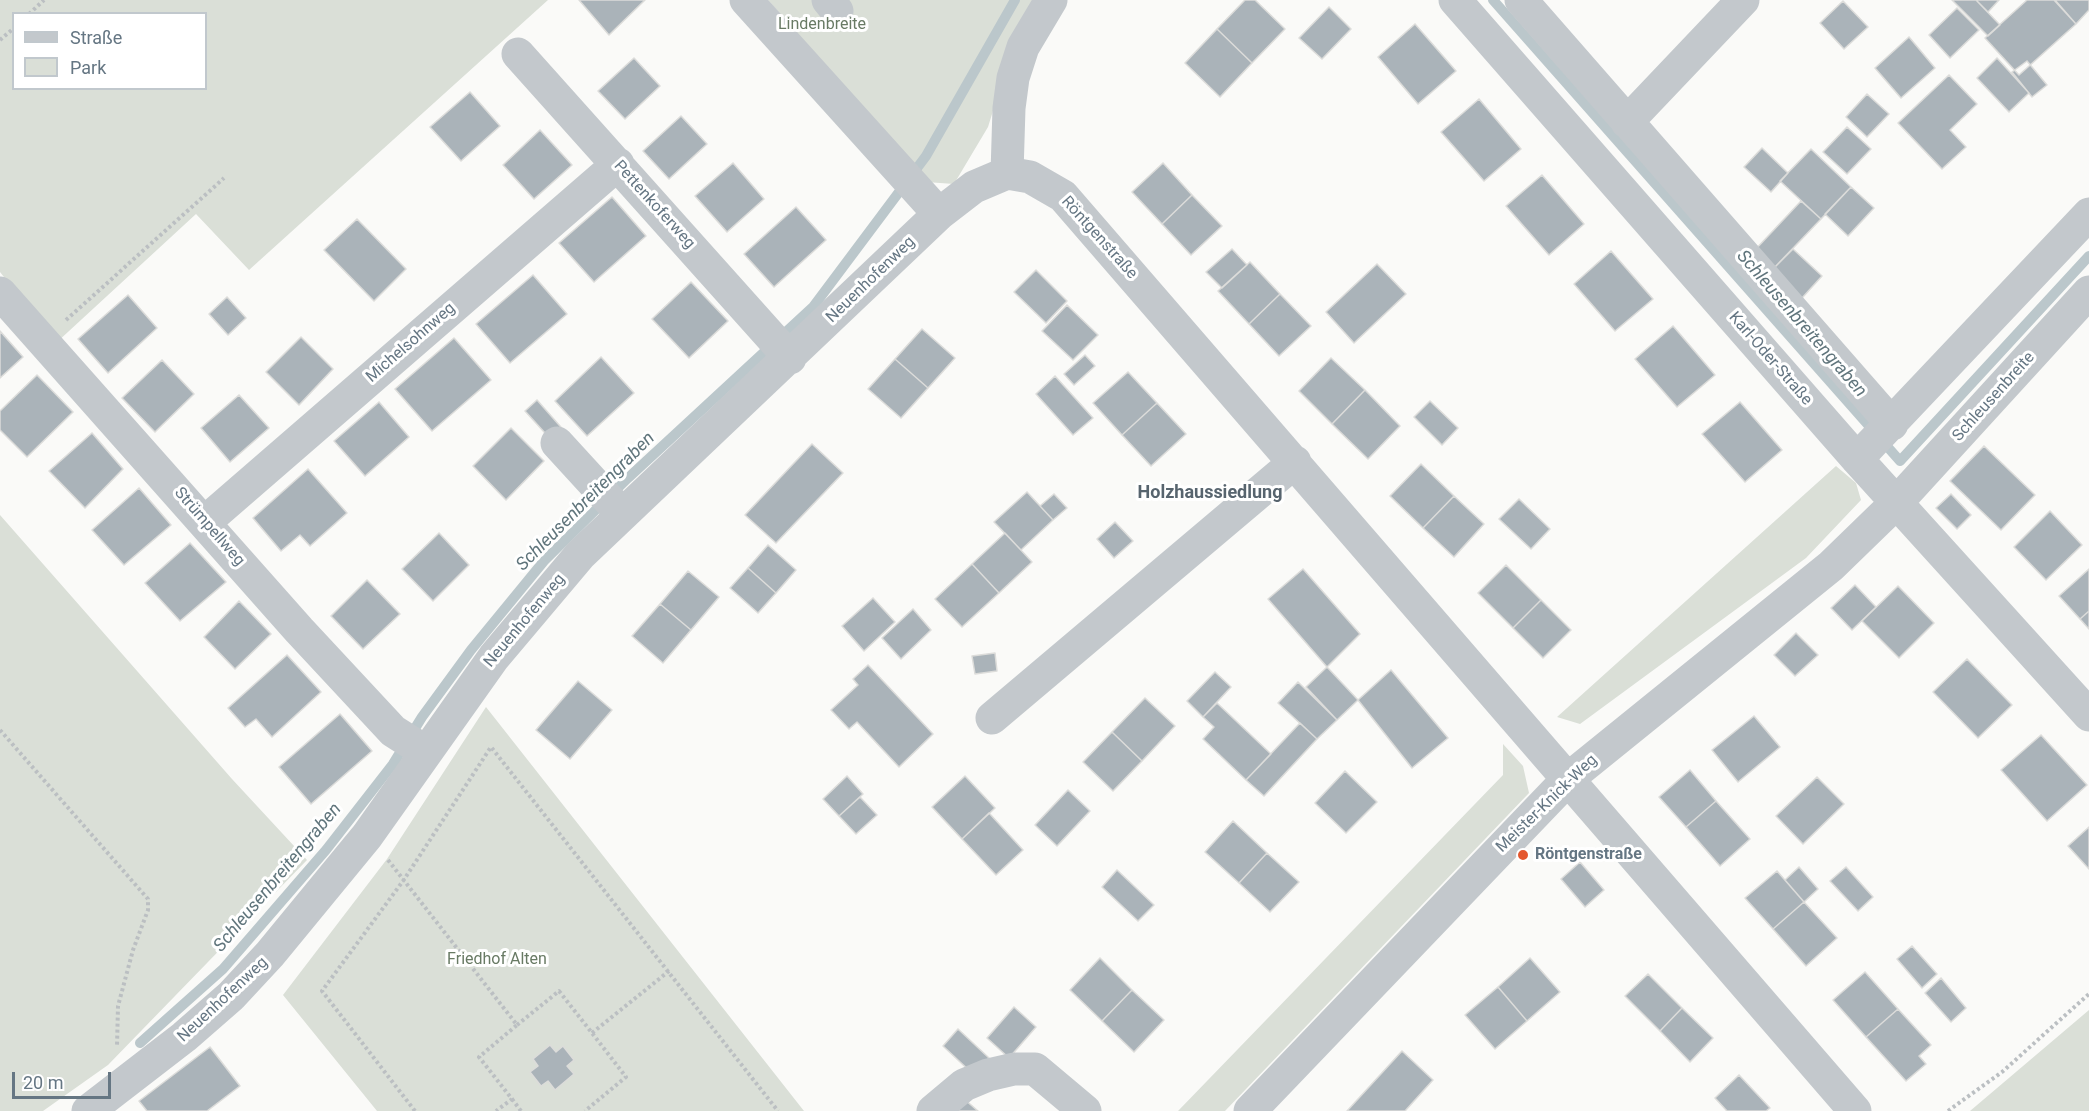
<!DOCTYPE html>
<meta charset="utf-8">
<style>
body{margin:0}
#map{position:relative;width:2089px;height:1111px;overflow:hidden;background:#fafaf8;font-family:Roboto,sans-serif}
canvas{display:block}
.legend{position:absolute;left:12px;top:12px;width:195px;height:78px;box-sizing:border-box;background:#fff;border:2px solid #c1c8cd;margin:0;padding:8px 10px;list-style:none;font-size:18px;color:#657683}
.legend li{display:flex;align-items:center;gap:12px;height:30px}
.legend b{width:30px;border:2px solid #c1c8cd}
.scale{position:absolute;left:12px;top:1072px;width:99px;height:27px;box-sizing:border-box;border:3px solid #657683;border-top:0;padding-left:8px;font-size:18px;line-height:21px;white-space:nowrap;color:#657683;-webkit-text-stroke:4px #fff;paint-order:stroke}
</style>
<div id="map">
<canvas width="2089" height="1111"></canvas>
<ul class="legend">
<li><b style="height:8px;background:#c3c8cc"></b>Straße</li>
<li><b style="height:16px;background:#dadfd7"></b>Park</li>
</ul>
<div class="scale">20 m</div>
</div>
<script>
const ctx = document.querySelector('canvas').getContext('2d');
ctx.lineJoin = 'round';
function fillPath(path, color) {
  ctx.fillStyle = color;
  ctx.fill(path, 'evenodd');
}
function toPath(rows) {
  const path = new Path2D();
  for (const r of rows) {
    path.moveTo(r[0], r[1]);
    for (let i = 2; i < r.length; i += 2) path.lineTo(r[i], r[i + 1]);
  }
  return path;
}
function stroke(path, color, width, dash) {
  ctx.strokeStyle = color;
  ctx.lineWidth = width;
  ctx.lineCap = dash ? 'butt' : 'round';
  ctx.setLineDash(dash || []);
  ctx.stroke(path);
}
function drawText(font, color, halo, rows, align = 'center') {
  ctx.font = font + ' Roboto,sans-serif';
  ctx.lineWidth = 6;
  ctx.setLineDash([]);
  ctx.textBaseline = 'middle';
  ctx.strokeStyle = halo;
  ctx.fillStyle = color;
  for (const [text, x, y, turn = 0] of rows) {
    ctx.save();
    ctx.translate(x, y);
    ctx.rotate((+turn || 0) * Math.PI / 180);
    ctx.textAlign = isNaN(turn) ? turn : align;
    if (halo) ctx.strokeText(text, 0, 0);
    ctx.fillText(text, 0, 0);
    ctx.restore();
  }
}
const green = toPath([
 [0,0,548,0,249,270,196,214,56,343,0,272],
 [14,14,206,14,206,88,14,88],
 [768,0,1039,0,1014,43,988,127,954,184,926,182],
 [1836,466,1856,483,1861,500,1806,558,1580,724,1557,717],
 [0,515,232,779,307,860,108,1065,43,1111,0,1111],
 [486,707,804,1111,377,1111,283,995,387,859],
 [1503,744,1523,766,1529,793,1225,1111,1178,1111,1503,775],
 [2089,1010,2089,1111,1970,1111]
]);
const stream = toPath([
 [1493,0,1900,461,2089,256],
 [140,1043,223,969,326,850,393,764,422,717,471,650,544,561,628,478,813,307,926,156,1015,0]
]);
const building = toPath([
 [579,0,645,0,609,35,579,0],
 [1245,0,1255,0,1285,29,1252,63,1217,29,1245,0],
 [1952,0,1976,0,2000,25,1988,36,1952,0],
 [1976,0,1999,0,1988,12,1976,0],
 [2027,0,2054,0,2076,24,2019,75,1985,38,2027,0],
 [2055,0,2089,0,2089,10,2076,24,2055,0],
 [1843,1,1868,27,1844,49,1820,23,1843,1],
 [1329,7,1351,29,1322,59,1299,38,1329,7],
 [1957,8,1979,30,1950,58,1929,35,1957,8],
 [1415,24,1456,71,1418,104,1378,57,1415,24],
 [1217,29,1252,63,1220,97,1185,63,1217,29],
 [1909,37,1935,68,1901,98,1875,68,1909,37],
 [634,58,660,86,625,119,598,91,634,58],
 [1997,58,2029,93,2009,112,1977,78,1997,58],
 [2027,61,2047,85,2032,97,2012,72,2027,61],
 [1949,75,1977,104,1950,130,1966,147,1942,169,1898,123,1949,75],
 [470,92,500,126,461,161,430,127,470,92],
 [1867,94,1889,114,1867,137,1846,117,1867,94],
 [1479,99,1521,149,1484,181,1441,132,1479,99],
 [681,116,707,144,669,179,643,151,681,116],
 [1847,127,1871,149,1847,174,1823,152,1847,127],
 [540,130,572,165,534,199,503,165,540,130],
 [1762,148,1788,173,1771,192,1744,167,1762,148],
 [1811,149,1851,187,1821,219,1780,181,1811,149],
 [733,163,764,199,727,232,695,196,733,163],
 [1163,163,1192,195,1162,224,1132,192,1163,163],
 [1542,175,1584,224,1549,255,1506,206,1542,175],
 [1851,187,1874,208,1848,236,1825,214,1851,187],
 [1192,195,1222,226,1191,255,1162,224,1192,195],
 [612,197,646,236,594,282,559,243,612,197],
 [1801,201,1821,219,1773,269,1754,251,1801,201],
 [796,207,826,240,774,287,744,254,796,207],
 [357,219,406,269,374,301,324,250,357,219],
 [1232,249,1247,265,1222,288,1206,272,1232,249],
 [1793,249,1822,276,1802,298,1772,270,1793,249],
 [1611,251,1653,299,1615,331,1574,284,1611,251],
 [1250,262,1280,294,1249,324,1218,291,1250,262],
 [1377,264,1406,294,1354,343,1326,312,1377,264],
 [1036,270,1067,301,1046,323,1014,292,1036,270],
 [533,275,567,314,510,363,476,324,533,275],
 [691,282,728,321,689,358,652,319,691,282],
 [1280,294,1311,326,1279,356,1249,324,1280,294],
 [128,295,157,328,108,373,78,339,128,295],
 [227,297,246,318,228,335,209,314,227,297],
 [1067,305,1098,335,1073,360,1042,331,1067,305],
 [1673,326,1715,375,1677,407,1635,359,1673,326],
 [922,329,955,358,928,388,895,359,922,329],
 [0,331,23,357,0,378,0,331],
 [301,337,333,369,299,405,266,372,301,337],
 [454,338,491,380,432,431,395,389,454,338],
 [1085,355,1095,366,1074,385,1064,374,1085,355],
 [601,357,634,393,587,436,555,401,601,357],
 [1331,358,1365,390,1332,424,1299,391,1331,358],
 [895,359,928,388,901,418,868,389,895,359],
 [162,360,194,394,155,432,122,398,162,360],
 [1128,372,1157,403,1122,435,1093,403,1128,372],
 [37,375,73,412,27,457,0,430,0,411,37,375],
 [1055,376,1093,418,1073,435,1036,394,1055,376],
 [1365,390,1400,426,1368,459,1332,424,1365,390],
 [239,395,269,428,230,462,201,428,239,395],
 [537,400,567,434,555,444,525,411,537,400],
 [1430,401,1458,428,1442,445,1414,417,1430,401],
 [379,402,409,437,365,476,334,441,379,402],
 [1740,402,1782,450,1745,482,1702,434,1740,402],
 [1157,403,1186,434,1151,466,1122,435,1157,403],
 [511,428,544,461,506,500,473,466,511,428],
 [92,433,123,469,85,508,49,471,92,433],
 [812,444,843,473,776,543,745,515,812,444],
 [1984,446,2035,495,2001,530,1950,481,1984,446],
 [1421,464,1454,496,1423,528,1390,496,1421,464],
 [308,469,347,513,310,546,300,535,281,551,253,518,308,469],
 [139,488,171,525,124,565,92,530,139,488],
 [1027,492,1053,520,1021,550,994,522,1027,492],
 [1054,494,1067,508,1053,520,1040,506,1054,494],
 [1951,494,1971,515,1957,529,1936,508,1951,494],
 [1454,496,1484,524,1454,557,1423,528,1454,496],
 [1519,499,1550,529,1531,549,1499,519,1519,499],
 [2050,511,2082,545,2046,580,2014,547,2050,511],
 [1115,522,1133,541,1114,558,1097,539,1115,522],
 [439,533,469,565,433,601,402,569,439,533],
 [1005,533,1032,562,999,593,972,564,1005,533],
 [190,543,226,582,180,621,145,583,190,543],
 [768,545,796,570,776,593,748,568,768,545],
 [972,564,999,593,962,627,935,599,972,564],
 [1506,565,1541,600,1513,628,1478,593,1506,565],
 [748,568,776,593,758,613,730,588,748,568],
 [1303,569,1360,634,1327,667,1268,599,1303,569],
 [2089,569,2089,611,2080,619,2059,596,2089,569],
 [688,571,719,597,691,630,660,604,688,571],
 [367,580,400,614,363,649,331,616,367,580],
 [1855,585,1876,607,1852,630,1831,608,1855,585],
 [1898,586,1934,623,1899,658,1862,621,1898,586],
 [873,598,895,622,864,651,842,626,873,598],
 [1541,600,1571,630,1543,658,1513,628,1541,600],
 [239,601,271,634,235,669,204,637,239,601],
 [660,604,691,630,663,663,632,636,660,604],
 [913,609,931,630,901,659,882,638,913,609],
 [2089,611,2089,629,2080,619,2089,611],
 [1796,633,1818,655,1795,676,1774,655,1796,633],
 [995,653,997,671,975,674,972,656,995,653],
 [287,655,321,692,272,737,256,719,245,727,228,708,287,655],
 [1967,659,2012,705,1978,738,1933,692,1967,659],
 [868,665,933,734,899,767,857,722,849,729,831,710,858,685,853,679,868,665],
 [1327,667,1358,700,1337,720,1306,687,1327,667],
 [1391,670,1448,738,1412,768,1358,700,1391,670],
 [1215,672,1231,687,1203,717,1187,701,1215,672],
 [578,681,612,710,570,759,536,730,578,681],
 [1298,682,1337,720,1317,739,1278,703,1298,682],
 [1145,698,1175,726,1142,761,1112,732,1145,698],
 [1217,703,1271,754,1246,780,1203,739,1214,727,1203,717,1217,703],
 [340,714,372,751,311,804,279,767,340,714],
 [1754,716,1780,747,1738,782,1712,750,1754,716],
 [1300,723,1317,739,1264,796,1246,780,1300,723],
 [1112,732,1142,761,1113,791,1083,762,1112,732],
 [2041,735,2087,785,2047,821,2001,770,2041,735],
 [1690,770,1716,801,1686,827,1659,797,1690,770],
 [1345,771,1377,802,1346,833,1315,803,1345,771],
 [847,776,863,794,839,816,823,799,847,776],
 [965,776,995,808,962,839,932,807,965,776],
 [1817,777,1844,804,1803,844,1776,816,1817,777],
 [1068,790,1090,811,1057,846,1035,825,1068,790],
 [860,797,877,815,856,834,839,816,860,797],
 [1716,801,1750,839,1720,866,1686,827,1716,801],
 [989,813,1023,850,996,875,962,839,989,813],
 [1233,821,1267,853,1239,883,1205,852,1233,821],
 [2089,827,2089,869,2068,846,2089,827],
 [1267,853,1299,882,1270,912,1239,883,1267,853],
 [1580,862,1604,890,1585,907,1561,879,1580,862],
 [1799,867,1818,889,1804,902,1785,880,1799,867],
 [1846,867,1873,897,1858,911,1830,881,1846,867],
 [1117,870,1154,905,1138,921,1102,887,1117,870],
 [1777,871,1804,902,1773,929,1745,898,1777,871],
 [1804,902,1837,938,1806,966,1773,929,1804,902],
 [1912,946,1937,974,1922,988,1897,959,1912,946],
 [1100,958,1132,990,1102,1021,1070,990,1100,958],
 [1530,958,1560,992,1527,1021,1498,987,1530,958],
 [1865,972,1898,1009,1866,1037,1833,1000,1865,972],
 [1648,974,1682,1008,1660,1031,1625,996,1648,974],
 [1941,978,1966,1008,1951,1022,1925,993,1941,978],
 [1498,987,1527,1021,1495,1049,1465,1015,1498,987],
 [1132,990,1164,1020,1134,1052,1102,1021,1132,990],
 [1014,1007,1036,1027,1009,1058,987,1038,1014,1007],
 [1682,1008,1713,1038,1690,1062,1660,1031,1682,1008],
 [1898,1009,1931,1045,1919,1056,1926,1064,1906,1081,1866,1037,1898,1009],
 [958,1029,989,1058,974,1075,943,1046,958,1029],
 [550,1045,556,1052,563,1046,574,1060,567,1066,574,1074,555,1090,548,1081,541,1086,530,1072,538,1066,533,1059,550,1045],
 [210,1047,240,1086,207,1111,147,1111,139,1101,210,1047],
 [1402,1051,1433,1080,1405,1111,1347,1111,1402,1051],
 [1739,1075,1770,1108,1766,1111,1727,1111,1715,1098,1739,1075],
 [963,1098,978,1111,951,1111,963,1098]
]);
const path = toPath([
 [29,14,44,0],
 [0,40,14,28],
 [66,320,224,178],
 [0,730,148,899,148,910,133,950,118,1006,117,1046],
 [388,860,517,1025,479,1057,512,1099,496,1111],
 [517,1025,559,991,592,1033,626,1077,585,1111],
 [592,1033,669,971],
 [512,1099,521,1111],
 [415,1111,322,991,403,881,491,747,778,1111],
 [1948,1111,2002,1072,2089,994]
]);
const minor = toPath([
 [746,0,939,214],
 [828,0,837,11],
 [1455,0,1857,459,2089,715],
 [1521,0,1892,424],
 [518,54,790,358],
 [1627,122,1743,0],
 [1007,173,1030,177,1063,196,1855,1111],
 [1007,173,1009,108,1013,78,1023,47,1051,0],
 [0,293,299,630,393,731,426,752],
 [557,443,622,514],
 [1857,459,2089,214],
 [205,522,618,164],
 [992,718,1295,462],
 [88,1111,184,1037,231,996,270,954,367,836,494,657,580,555,939,214,974,187,1007,173],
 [933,1111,964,1085,988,1075,1014,1069,1035,1069,1085,1111],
 [1250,1111,1569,778,1831,566,1898,501,2089,292]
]);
const markers = [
 [1523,855,6,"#e4572e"]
];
const parkNames = [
 ["Lindenbreite",822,25],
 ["Friedhof Alten",497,960]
];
const streetNames = [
 ["Pettenkoferweg",654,205,48],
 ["Röntgenstraße",1099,238,48],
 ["Neuenhofenweg",871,280,-44],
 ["Michelsohnweg",411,343,-41],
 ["Karl-Oder-Straße",1770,359,49],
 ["Schleusenbreite",1994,397,-48],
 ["Strümpellweg",209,527,49],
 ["Neuenhofenweg",525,621,-50],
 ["Meister-Knick-Weg",1547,804,-44],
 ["Neuenhofenweg",223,1000,-43]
];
const poiNames = [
 ["Röntgenstraße",1535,855]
];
const waterNames = [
 ["Schleusenbreitengraben",1801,324,49],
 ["Schleusenbreitengraben",586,502,-45],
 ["Schleusenbreitengraben",278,878,-50]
];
const neighbourhoodNames = [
 ["Holzhaussiedlung",1210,493]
];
fillPath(green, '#dadfd7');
stroke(stream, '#bbc7cb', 10);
fillPath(building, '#aab3b9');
stroke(building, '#dcdcda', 1.5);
stroke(path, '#bbbfc2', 4, [3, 3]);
stroke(minor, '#c3c8cc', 33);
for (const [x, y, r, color] of markers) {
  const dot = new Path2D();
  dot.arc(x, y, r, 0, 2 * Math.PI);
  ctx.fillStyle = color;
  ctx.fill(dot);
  stroke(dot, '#fff', 2);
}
drawText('16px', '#687a64', '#fff', parkNames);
drawText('16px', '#657683', '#fff', streetNames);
drawText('bold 16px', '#657683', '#fff', poiNames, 'left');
drawText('italic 18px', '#60757c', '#fff', waterNames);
drawText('bold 18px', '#57646e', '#fff', neighbourhoodNames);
</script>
